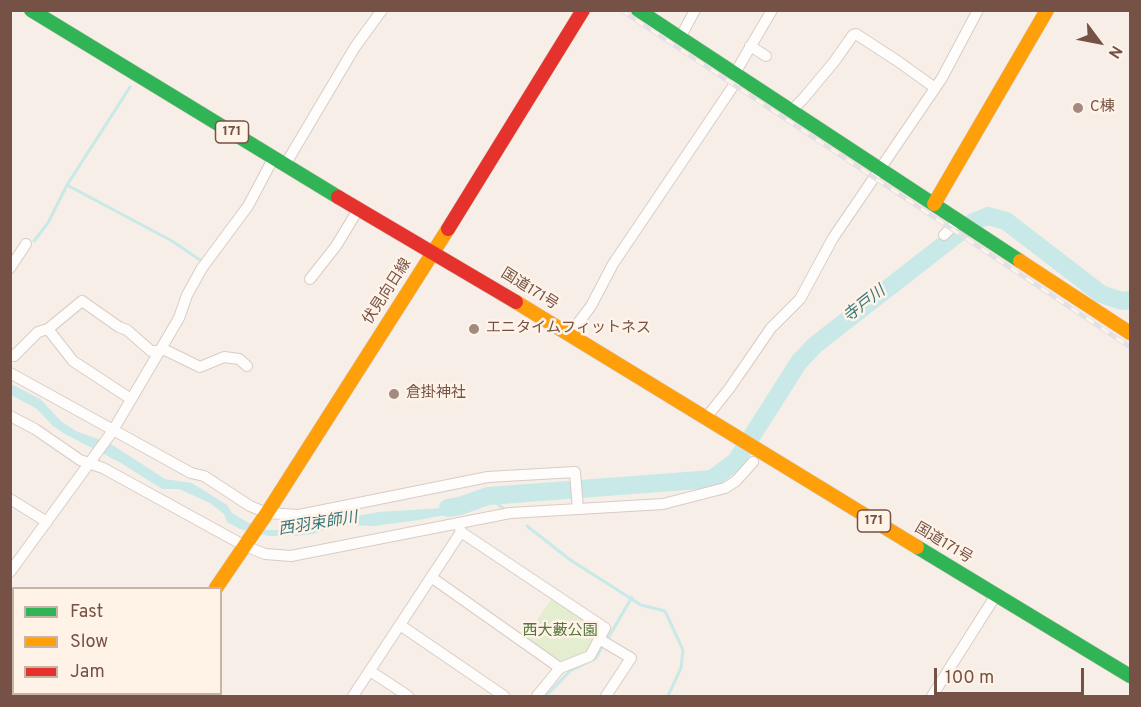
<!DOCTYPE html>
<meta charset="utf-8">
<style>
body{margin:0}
#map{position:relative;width:1141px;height:707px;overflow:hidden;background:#f7efe7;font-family:Overpass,sans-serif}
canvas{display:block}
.frame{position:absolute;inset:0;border:12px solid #765246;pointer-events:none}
.legend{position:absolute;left:12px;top:587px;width:210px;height:108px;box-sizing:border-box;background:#fff3e8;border:2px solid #c8b3a7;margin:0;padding:8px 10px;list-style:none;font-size:18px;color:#765246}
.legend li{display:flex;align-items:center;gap:12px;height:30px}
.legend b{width:30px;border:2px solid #c8b3a7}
.north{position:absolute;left:1069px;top:12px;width:60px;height:60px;-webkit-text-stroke:4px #fff3e8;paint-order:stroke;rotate:122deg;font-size:16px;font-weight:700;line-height:24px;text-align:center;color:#765246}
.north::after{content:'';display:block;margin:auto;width:21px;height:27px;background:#765246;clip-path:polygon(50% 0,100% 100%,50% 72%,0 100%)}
.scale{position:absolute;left:934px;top:668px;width:150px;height:27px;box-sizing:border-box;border:3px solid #765246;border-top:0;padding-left:8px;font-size:18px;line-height:21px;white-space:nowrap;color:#765246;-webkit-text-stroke:4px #fff3e8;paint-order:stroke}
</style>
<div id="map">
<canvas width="1141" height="707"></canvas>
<div class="frame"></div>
<ul class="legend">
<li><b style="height:8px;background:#30b455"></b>Fast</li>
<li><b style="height:8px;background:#ff9f0a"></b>Slow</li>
<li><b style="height:8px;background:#e5322d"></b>Jam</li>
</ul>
<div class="north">N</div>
<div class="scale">100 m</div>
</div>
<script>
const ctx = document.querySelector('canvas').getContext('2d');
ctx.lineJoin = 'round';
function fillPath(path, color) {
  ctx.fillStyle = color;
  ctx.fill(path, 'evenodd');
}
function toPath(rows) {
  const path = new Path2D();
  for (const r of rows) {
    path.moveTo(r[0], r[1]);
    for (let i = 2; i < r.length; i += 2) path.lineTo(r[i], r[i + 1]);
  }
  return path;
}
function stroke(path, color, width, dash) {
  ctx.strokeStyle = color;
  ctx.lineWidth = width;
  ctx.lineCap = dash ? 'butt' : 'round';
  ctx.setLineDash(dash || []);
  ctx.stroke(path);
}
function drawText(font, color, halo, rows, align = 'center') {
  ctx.font = font + ' Overpass,"Noto Sans JP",sans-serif';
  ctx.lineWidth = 5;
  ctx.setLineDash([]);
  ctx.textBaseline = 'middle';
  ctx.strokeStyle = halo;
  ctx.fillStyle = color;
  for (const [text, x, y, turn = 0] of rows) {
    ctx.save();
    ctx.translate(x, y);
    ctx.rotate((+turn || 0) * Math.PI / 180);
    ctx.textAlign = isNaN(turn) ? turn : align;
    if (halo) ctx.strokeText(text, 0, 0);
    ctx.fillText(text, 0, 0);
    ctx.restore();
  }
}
const green = toPath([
 [552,598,596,628,598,635,588,650,568,661,558,660,525,638]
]);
const water = toPath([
 [11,384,40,399,62,422,76,431,111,444,165,479,192,483,227,505,232,513,249,523,268,530,276,530,379,512,442,508,460,505,471,498,470,505,460,512,419,520,374,526,340,525,313,534,295,536,269,536,240,529,227,522,224,514,210,503,179,489,162,489,121,463,65,434,53,426,37,409,11,395]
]);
const stream = toPath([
 [67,185,172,241,203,262],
 [34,241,48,223,67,185,130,87],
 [488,496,504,509],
 [527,526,569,559,641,605,665,611,683,650,681,668,668,696],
 [607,640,632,597],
 [546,696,570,671,596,658,603,645]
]);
const river = toPath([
 [448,508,460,506,488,496,712,479,736,461,799,362,815,345,973,222,988,216,1006,221,1101,294,1122,301,1130,300]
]);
const street = toPath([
 [680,38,695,10],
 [750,46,766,56],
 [735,73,772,10],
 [791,111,803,99,834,62,853,35,856,34,899,62,935,88],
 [285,165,355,47,382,10],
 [944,235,959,220],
 [10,268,26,244],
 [310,279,336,246,358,210],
 [48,329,82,301,119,327,127,330,151,351,158,351,163,349,200,367,224,357,239,359,247,366],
 [569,335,591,306,613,264,740,76],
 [10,354,14,356,38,332,48,329,73,361,131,399],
 [10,373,191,473,204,476,250,506,267,513,299,515,488,477,575,472,578,509],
 [10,416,35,429,80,460,103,468,245,546,265,554,291,556,510,513,663,504,725,488,736,481,753,462],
 [705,419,729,389,771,328,800,299,833,238,942,78,978,10],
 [10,499,47,522],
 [458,523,461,532,605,628,590,656,560,668,537,696],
 [10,572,112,432,179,318,187,295,202,268,248,206,274,157],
 [431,577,560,668],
 [10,598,14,601],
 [400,625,504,696],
 [599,639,631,658,606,696],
 [370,671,408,696],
 [175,694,180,696],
 [353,696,461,532],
 [932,696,996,595]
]);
const fast = toPath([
 [31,10,338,197],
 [638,10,1020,261],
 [917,547,1130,676]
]);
const slow = toPath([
 [934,204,1047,10],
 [1020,261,1130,333],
 [516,302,917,547],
 [216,588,267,513,448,229]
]);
const jam = toPath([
 [338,197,516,302],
 [448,229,583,10],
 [143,696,146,694]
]);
const rail = toPath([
 [621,10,1130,347]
]);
const markers = [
 [1078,108,6,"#a3897e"],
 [474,329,6,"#a3897e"],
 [394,394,6,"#a3897e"]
];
const shields = [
 [232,132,33],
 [874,521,33]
];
const shieldNames = [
 ["171",232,132],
 ["171",874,521]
];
const poiNames = [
 ["C棟",1090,108],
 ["エニタイムフィットネス",486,329],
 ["倉掛神社",406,394]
];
const streetNames = [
 ["国道171号",529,290,32],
 ["伏見向日線",388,292,-57],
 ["国道171号",943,544,31]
];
const parkNames = [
 ["西大藪公園",560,632]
];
const waterNames = [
 ["寺戸川",865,305,-38],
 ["西羽束師川",318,525,-9]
];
fillPath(green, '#e4edd0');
fillPath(water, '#c8e9e8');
stroke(stream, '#c8e9e8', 3);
stroke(river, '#c8e9e8', 18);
stroke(street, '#d8ccc5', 12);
stroke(fast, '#d8cac3', 15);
stroke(slow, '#d8cac3', 15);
stroke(jam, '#d8cac3', 15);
stroke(street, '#fefdfb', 10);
stroke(fast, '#30b455', 14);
stroke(slow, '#ff9f0a', 14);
stroke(jam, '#e5322d', 14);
stroke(rail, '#e3e1e4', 5);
stroke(rail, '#fff3e8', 3, [9]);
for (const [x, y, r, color] of markers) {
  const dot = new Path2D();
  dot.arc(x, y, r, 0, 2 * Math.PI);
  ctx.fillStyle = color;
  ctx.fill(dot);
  stroke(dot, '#fff3e8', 2);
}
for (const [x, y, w] of shields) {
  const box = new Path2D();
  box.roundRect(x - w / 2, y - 11, w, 22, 4.5);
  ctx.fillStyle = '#fff3e8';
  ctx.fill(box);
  stroke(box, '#765246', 1.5);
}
drawText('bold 14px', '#765246', null, shieldNames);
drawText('15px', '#765246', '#fff3e8', poiNames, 'left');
drawText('15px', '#765246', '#fff3e8', streetNames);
drawText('15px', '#52763b', '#fff3e8', parkNames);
drawText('italic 16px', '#39787c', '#fff3e8', waterNames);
</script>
